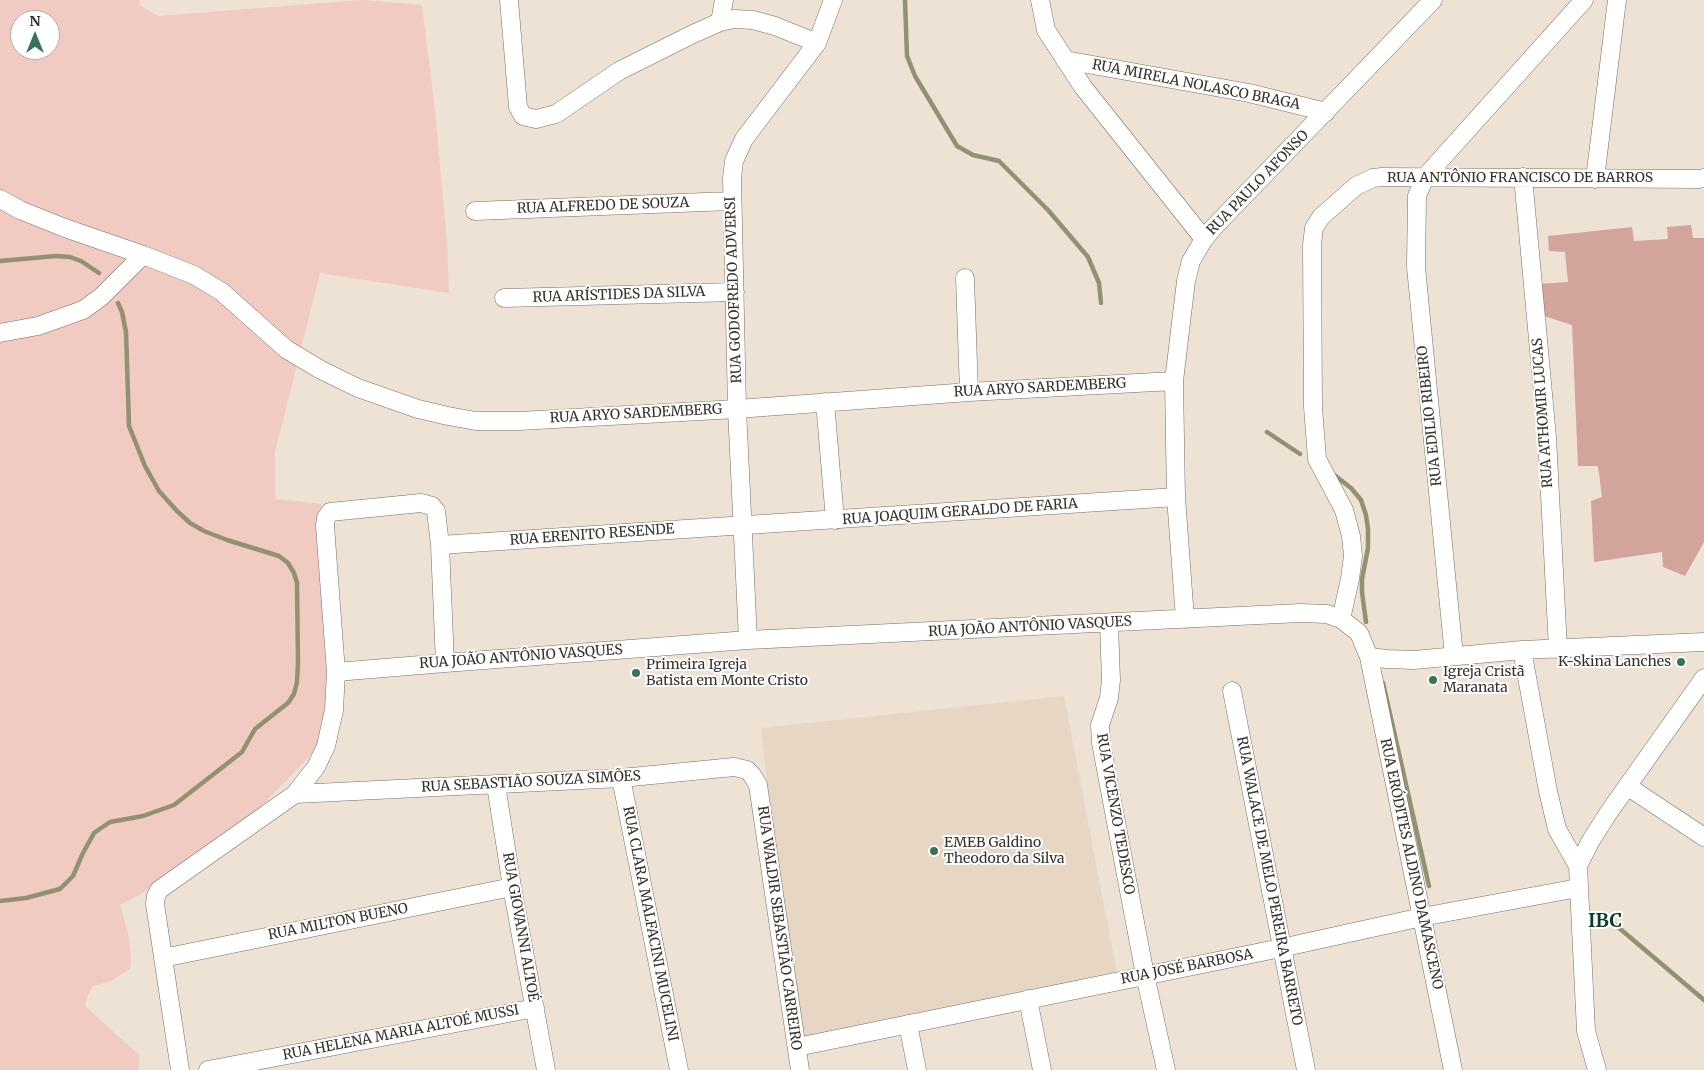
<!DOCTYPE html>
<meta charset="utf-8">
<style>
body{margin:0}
#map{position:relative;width:1704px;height:1070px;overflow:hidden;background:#eee2d5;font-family:Merriweather,serif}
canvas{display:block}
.north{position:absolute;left:10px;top:10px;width:50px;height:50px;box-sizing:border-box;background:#fff;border:1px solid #afadab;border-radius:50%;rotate:0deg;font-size:14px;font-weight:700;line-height:20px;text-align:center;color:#36312d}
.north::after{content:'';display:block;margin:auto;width:18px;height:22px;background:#38715a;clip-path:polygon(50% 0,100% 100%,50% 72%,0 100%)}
</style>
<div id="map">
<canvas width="1704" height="1070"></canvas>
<div class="north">N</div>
</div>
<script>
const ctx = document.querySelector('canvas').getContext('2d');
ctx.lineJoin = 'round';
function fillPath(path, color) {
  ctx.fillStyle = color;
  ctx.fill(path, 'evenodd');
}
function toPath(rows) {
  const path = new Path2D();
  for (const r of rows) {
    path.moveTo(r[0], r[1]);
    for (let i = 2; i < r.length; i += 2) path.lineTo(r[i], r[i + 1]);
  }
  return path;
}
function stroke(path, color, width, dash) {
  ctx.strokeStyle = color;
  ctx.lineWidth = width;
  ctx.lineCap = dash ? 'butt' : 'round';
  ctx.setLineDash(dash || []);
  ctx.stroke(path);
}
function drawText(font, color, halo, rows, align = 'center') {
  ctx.font = font + ' Merriweather,serif';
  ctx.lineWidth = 4;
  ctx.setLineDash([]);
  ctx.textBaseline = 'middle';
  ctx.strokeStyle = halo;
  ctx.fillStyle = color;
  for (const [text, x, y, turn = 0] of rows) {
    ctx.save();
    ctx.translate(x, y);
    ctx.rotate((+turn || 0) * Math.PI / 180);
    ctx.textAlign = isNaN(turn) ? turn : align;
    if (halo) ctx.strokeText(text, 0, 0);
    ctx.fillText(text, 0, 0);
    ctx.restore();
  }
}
const built = toPath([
 [1064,696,1117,974,797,1039,761,728]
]);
const green = toPath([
 [0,0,140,0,140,5,158,16,362,0,422,5,435,111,447,243,449,293,320,273,275,452,275,499,321,504,332,656,331,693,320,745,234,835,136,897,120,905,129,938,131,959,130,969,111,981,93,986,87,997,85,1006,139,1055,139,1070,0,1070],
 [20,20,50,20,50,50,20,50]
]);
const forest = toPath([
 [1691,225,1693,238,1704,238,1704,542,1685,576,1663,567,1662,552,1594,562,1591,501,1602,497,1598,466,1578,466,1572,325,1541,315,1539,284,1568,282,1565,252,1549,251,1548,236,1632,227,1634,241,1668,239,1667,227]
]);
const stream = toPath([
 [905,0,907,56,915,76,957,146,973,155,999,161,1048,210,1088,257,1099,283,1101,303],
 [0,261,56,256,70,257,81,261,99,273],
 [1267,432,1300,454],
 [1333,474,1351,488,1361,500,1366,515,1368,529,1368,548,1362,579,1362,592,1366,622],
 [1383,683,1429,886],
 [0,901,26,898,60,889,73,876,83,853,94,833,110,822,143,816,174,805,242,752,255,729,288,703,294,694,297,682,298,663,297,583,294,573,288,563,279,556,227,540,204,531,190,523,177,511,159,491,145,466,129,426,126,332,122,312,118,303],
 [1605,916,1704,1000]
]);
const minor = toPath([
 [509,0,518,107,523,116,536,119,556,114,619,71,693,34,720,22,734,19,753,20,775,26,817,43],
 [1040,0,1046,30,1083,87,1204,239],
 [720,22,724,0],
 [1065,60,1249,93,1326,112],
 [1523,177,1547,437,1558,649],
 [1595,179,1617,0],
 [0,199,20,210,65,228,143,255,194,275,222,292,286,349,321,370,358,388,418,409,448,416,476,421,519,421,737,409,969,392,1174,381],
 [475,211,731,201],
 [965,278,969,392],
 [504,298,735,292],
 [0,333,38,326,83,310,101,297,143,255],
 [825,402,835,520],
 [440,545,1176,497],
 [1185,619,1176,497,1174,381,1186,281,1191,261,1204,239,1213,228,1433,0],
 [1341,619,1350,579,1353,556,1351,536,1344,510,1317,459,1313,407,1312,245,1314,228,1321,217,1356,186,1373,178,1382,177,1699,179,1704,178],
 [1109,624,1111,680,1109,698,1100,725,1101,743,1145,975,1166,1070],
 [748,640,737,409,732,178,734,161,744,139,817,43,833,0],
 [1522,650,1548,791,1557,829,1578,866],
 [1454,656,1416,267,1417,196,1425,177,1584,0],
 [1369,657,1453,1070],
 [336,672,445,663,748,640,1300,613,1327,614,1341,619,1359,633,1369,657,1387,659,1414,660,1522,650,1704,642],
 [1232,691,1306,1070],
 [621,778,679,1070],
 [496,785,512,887,546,1070],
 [1627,786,1704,837],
 [295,794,621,778,734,767,747,770,752,775,758,785,800,1070],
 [163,958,512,887],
 [1028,999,1042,1070],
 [908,1024,917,1070],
 [797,1047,1281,948,1422,917,1578,888],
 [180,1070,155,904,156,896,159,890,166,885,295,794,316,767,326,746,334,710,336,672,325,526,326,518,330,512,421,503,432,506,436,511,440,545,445,663],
 [208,1070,535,1008],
 [1597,1070,1586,1031,1578,866,1590,842,1609,812,1704,678]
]);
const markers = [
 [1681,662,5,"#38715a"],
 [636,673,5,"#38715a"],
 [1433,680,5,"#38715a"],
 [934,851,5,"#38715a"]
];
const streetNames = [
 ["RUA MIRELA NOLASCO BRAGA",1196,85,11],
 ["RUA ANTÔNIO FRANCISCO DE BARROS",1520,178],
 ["RUA PAULO AFONSO",1258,183,-46],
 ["RUA ALFREDO DE SOUZA",603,206,-2],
 ["RUA GODOFREDO ADVERSI",734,290,-92],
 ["RUA ARÍSTIDES DA SILVA",619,295,-2],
 ["RUA ARYO SARDEMBERG",1040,388,-3],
 ["RUA ATHOMIR LUCAS",1543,413,-94],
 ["RUA ARYO SARDEMBERG",636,414,-3],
 ["RUA EDILIO RIBEIRO",1430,416,-96],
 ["RUA JOAQUIM GERALDO DE FARIA",960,512,-4],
 ["RUA ERENITO RESENDE",592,535,-4],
 ["RUA JOÃO ANTÔNIO VASQUES",1030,627,-3],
 ["RUA JOÃO ANTÔNIO VASQUES",521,657,-4],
 ["RUA SEBASTIÃO SOUZA SIMÕES",531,782,-3],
 ["RUA VICENZO TEDESCO",1115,814,80],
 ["RUA ERÓDITES ALDINO DAMASCENO",1411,864,78],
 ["RUA WALACE DE MELO PEREIRA BARRETO",1269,881,79],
 ["RUA MILTON BUENO",338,922,-11],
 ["RUA CLARA MALFACINI MUCELINI",650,924,79],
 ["RUA GIOVANNI ALTOÉ",520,927,80],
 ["RUA WALDIR SEBASTIÃO CARREIRO",779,928,82],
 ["RUA JOSÉ BARBOSA",1187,967,-11],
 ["RUA HELENA MARIA ALTOÉ MUSSI",401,1033,-11]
];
const poiNames = [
 ["K-Skina Lanches",1671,662,"right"],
 ["Primeira Igreja",646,665],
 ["Batista em Monte Cristo",646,681],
 ["Igreja Cristã",1443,672],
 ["Maranata",1443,688],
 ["EMEB Galdino",944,843],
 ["Theodoro da Silva",944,859]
];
const districtNames = [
 ["IBC",1605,922]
];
fillPath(built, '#e7d6c4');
fillPath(green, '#f1cac2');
fillPath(forest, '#d2a49c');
stroke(stream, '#929172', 4.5);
stroke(minor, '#796e63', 19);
stroke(minor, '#fff', 18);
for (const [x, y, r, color] of markers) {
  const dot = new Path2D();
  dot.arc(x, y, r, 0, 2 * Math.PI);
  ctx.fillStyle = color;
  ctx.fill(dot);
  stroke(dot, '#fff', 2);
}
drawText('14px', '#36312d', '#fff', streetNames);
drawText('14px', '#36312d', '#fff', poiNames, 'left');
drawText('bold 19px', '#0a3c2a', '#fff', districtNames);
</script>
